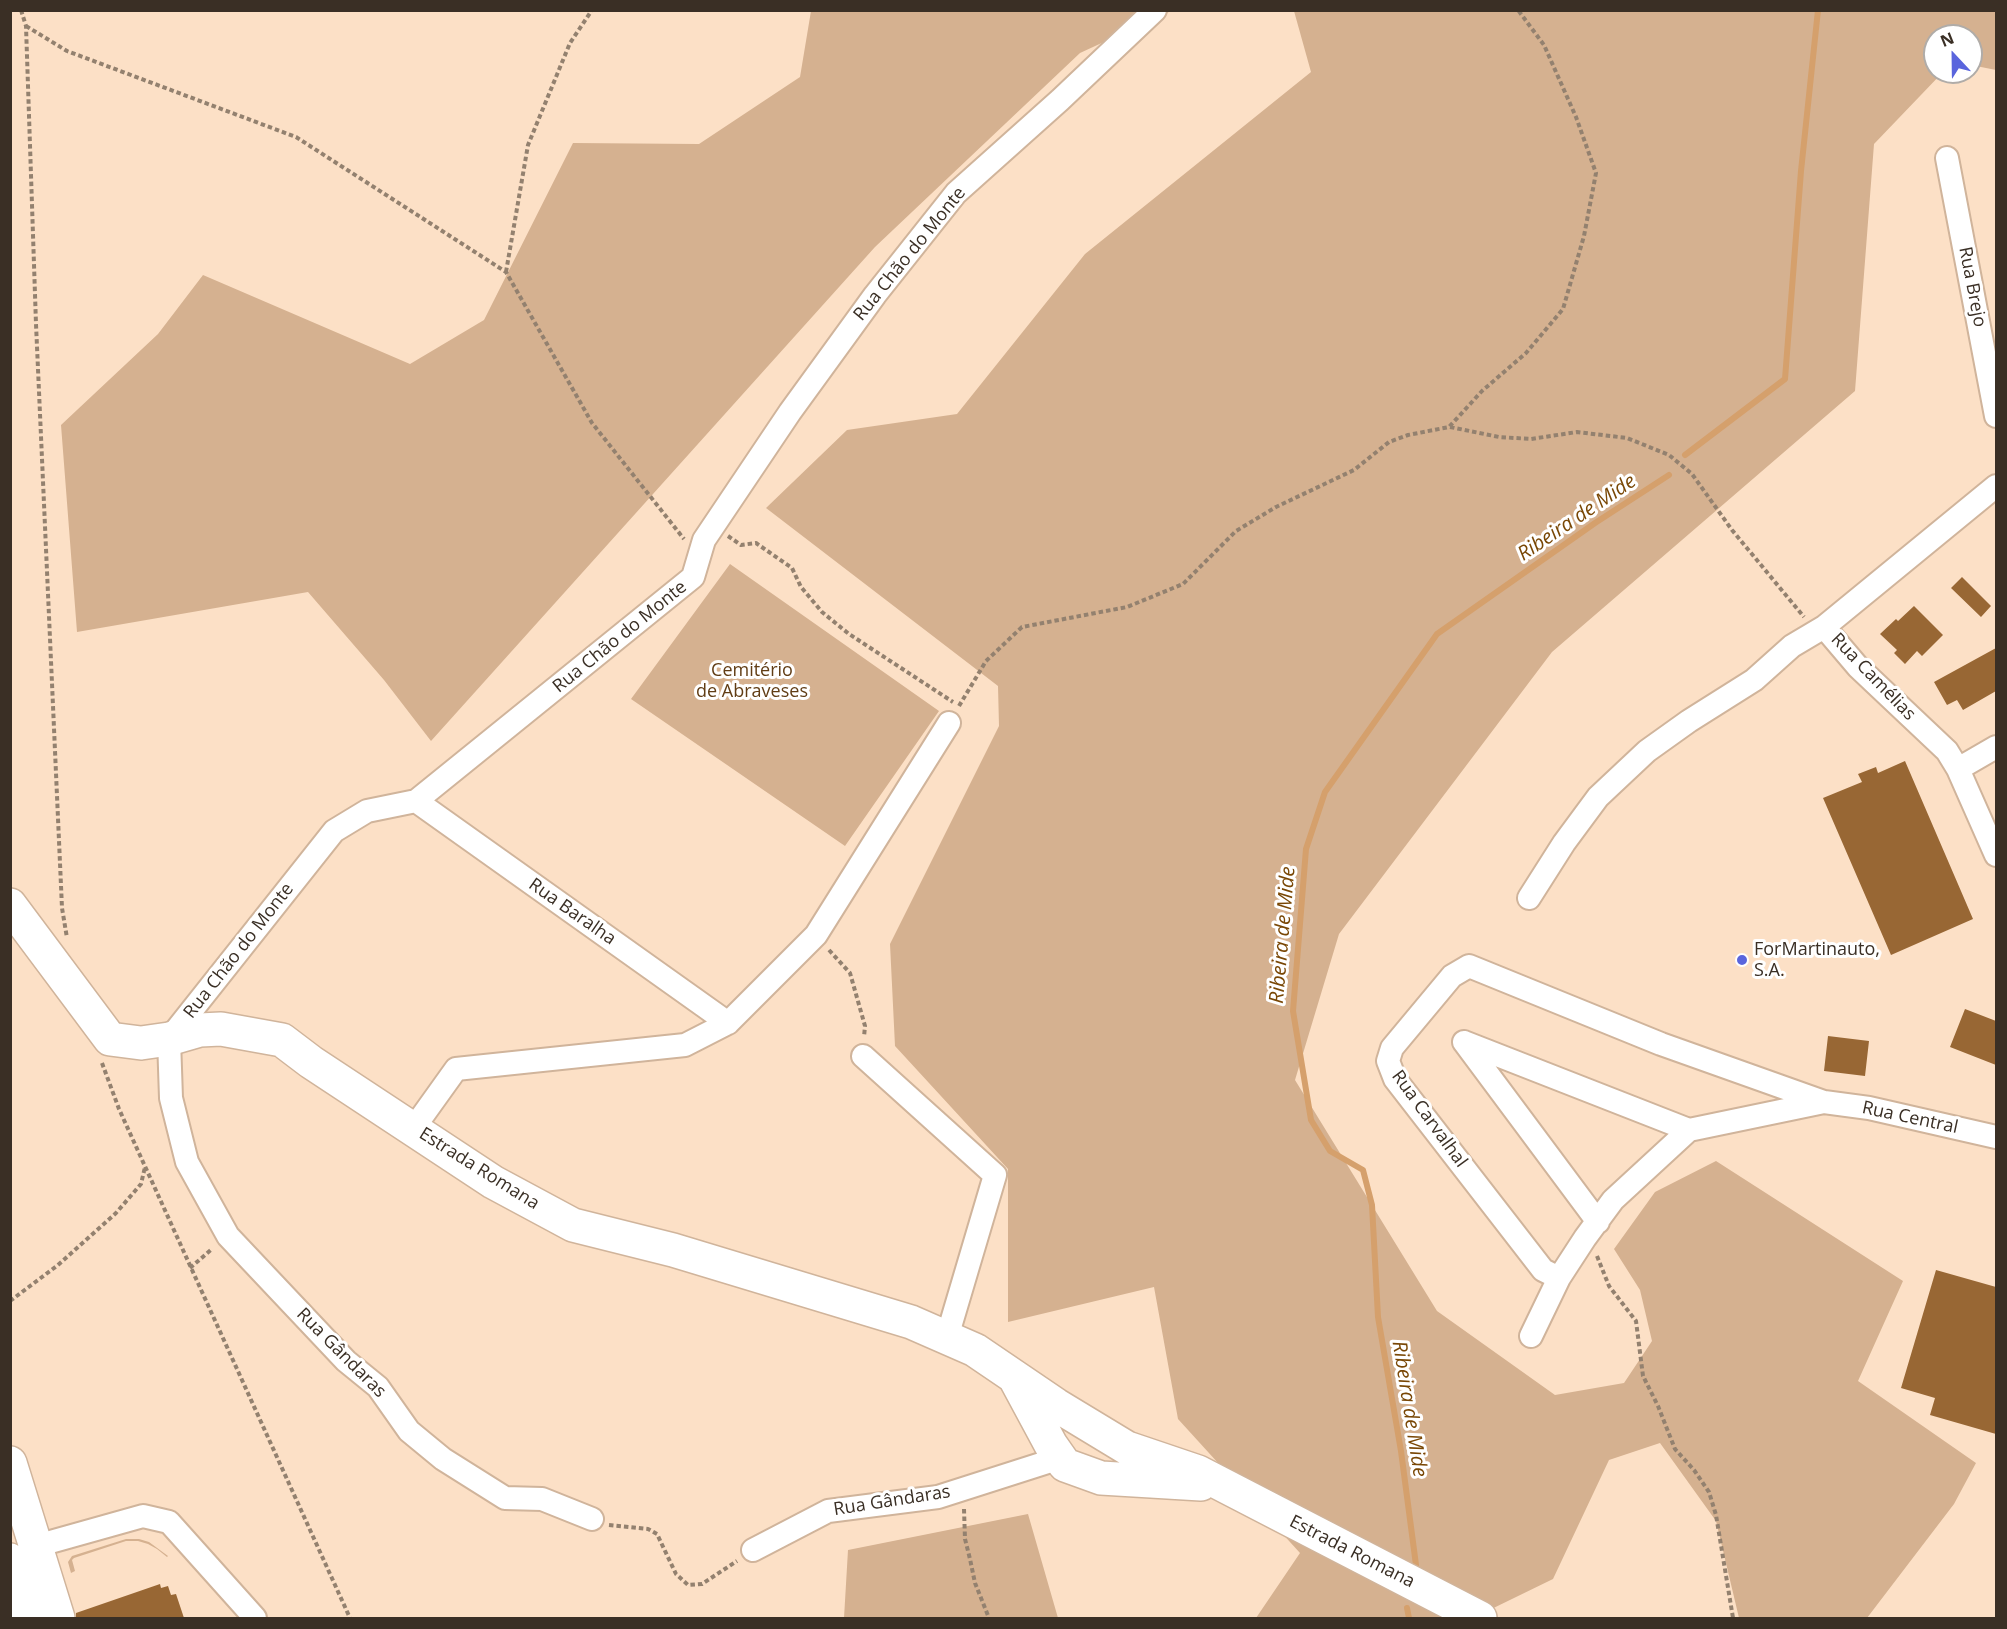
<!DOCTYPE html>
<meta charset="utf-8">
<style>
body{margin:0}
#map{position:relative;width:2007px;height:1629px;overflow:hidden;background:#fce0c6;font-family:"Open Sans",sans-serif}
canvas{display:block}
.frame{position:absolute;inset:0;border:12px solid #3a2f25;pointer-events:none}
.north{position:absolute;left:1923px;top:24px;width:60px;height:60px;box-sizing:border-box;background:#fff;border:2px solid #b0aca8;border-radius:50%;rotate:338deg;font-size:16px;font-weight:700;line-height:24px;text-align:center;color:#3a2f25}
.north::after{content:'';display:block;margin:auto;width:21px;height:27px;background:#5a65dd;clip-path:polygon(50% 0,100% 100%,50% 72%,0 100%)}
</style>
<div id="map">
<canvas width="2007" height="1629"></canvas>
<div class="frame"></div>
<div class="north">N</div>
</div>
<script>
const ctx = document.querySelector('canvas').getContext('2d');
ctx.lineJoin = 'round';
function fillPath(path, color) {
  ctx.fillStyle = color;
  ctx.fill(path, 'evenodd');
}
function toPath(rows) {
  const path = new Path2D();
  for (const r of rows) {
    path.moveTo(r[0], r[1]);
    for (let i = 2; i < r.length; i += 2) path.lineTo(r[i], r[i + 1]);
  }
  return path;
}
function stroke(path, color, width, dash) {
  ctx.strokeStyle = color;
  ctx.lineWidth = width;
  ctx.lineCap = dash ? 'butt' : 'round';
  ctx.setLineDash(dash || []);
  ctx.stroke(path);
}
function drawText(font, color, halo, rows, align = 'center') {
  ctx.font = font + ' "Open Sans",sans-serif';
  ctx.lineWidth = 6;
  ctx.setLineDash([]);
  ctx.textBaseline = 'middle';
  ctx.strokeStyle = halo;
  ctx.fillStyle = color;
  for (const [text, x, y, turn = 0] of rows) {
    ctx.save();
    ctx.translate(x, y);
    ctx.rotate((+turn || 0) * Math.PI / 180);
    ctx.textAlign = isNaN(turn) ? turn : align;
    if (halo) ctx.strokeText(text, 0, 0);
    ctx.fillText(text, 0, 0);
    ctx.restore();
  }
}
const green = toPath([
 [811,11,1171,11,1080,53,875,247,431,741,384,680,308,592,77,632,61,425,158,334,203,275,410,364,484,320,573,143,699,144,800,77],
 [1294,11,1996,11,1996,70,1971,65,1971,36,1935,36,1935,72,1943,72,1874,144,1855,391,1552,652,1339,934,1295,1080,1437,1311,1555,1395,1624,1383,1652,1341,1640,1290,1614,1249,1655,1192,1716,1161,1903,1281,1858,1381,1976,1463,1954,1504,1867,1618,1739,1618,1716,1521,1660,1443,1609,1460,1553,1579,1473,1618,1256,1618,1300,1553,1178,1419,1154,1287,1008,1322,1008,1169,895,1046,890,944,999,726,998,686,766,508,847,430,957,414,1085,254,1311,72],
 [730,564,939,711,845,846,631,699],
 [1028,1514,1058,1618,844,1618,848,1550],
 [126,1539,139,1539,149,1542,168,1556,167,1557,157,1549,148,1544,138,1541,126,1541,74,1558,72,1560,75,1571,71,1573,68,1562,72,1556]
]);
const stream = toPath([
 [1685,455,1785,379,1801,171,1818,10],
 [1416,1565,1401,1451,1378,1317,1372,1205,1363,1170,1330,1151,1311,1120,1293,1011,1306,849,1325,792,1437,634,1595,523,1669,475],
 [1407,1608,1409,1618]
]);
const building = toPath([
 [1962,577,1991,606,1981,617,1951,588],
 [1914,606,1943,635,1922,656,1917,651,1905,664,1894,653,1897,650,1880,634,1896,619,1898,621],
 [1996,648,1996,691,1963,710,1957,700,1947,705,1934,682],
 [1905,761,1973,919,1891,955,1823,798,1862,782,1858,774,1876,767,1878,773],
 [1965,1009,1996,1021,1996,1065,1950,1047],
 [1828,1036,1869,1041,1865,1076,1824,1071],
 [1936,1270,1996,1287,1996,1434,1930,1415,1935,1398,1901,1388],
 [160,1584,161,1588,168,1586,171,1595,176,1594,184,1618,76,1618,76,1613]
]);
const path = toPath([
 [21,10,26,26,36,324,62,908,67,938],
 [26,26,67,51,296,137,506,272,592,423,684,539],
 [506,272,528,145,570,43,592,10],
 [1450,427,1499,437,1531,439,1577,432,1627,438,1669,455,1692,474,1732,530,1804,617],
 [728,536,741,545,756,543,792,568,801,587,822,612,849,634,953,702],
 [959,706,986,661,1022,627,1127,607,1183,584,1236,531,1276,507,1354,470,1389,442,1408,435,1449,427,1482,391,1526,353,1563,309,1584,236,1596,173,1576,117,1544,45,1518,10],
 [829,950,850,973,865,1026,864,1037],
 [102,1063,119,1109,350,1618],
 [1597,1256,1609,1286,1636,1321,1643,1376,1658,1406,1675,1449,1694,1470,1709,1492,1716,1515,1733,1618],
 [190,1268,212,1249],
 [10,1301,58,1265,116,1213,141,1184,145,1167],
 [964,1509,965,1539,970,1559,975,1583,989,1618],
 [609,1525,648,1529,657,1534,676,1574,688,1585,702,1584,737,1561]
]);
const street = toPath([
 [1947,158,1996,416],
 [1996,486,1824,627,1858,667,1947,751,1958,769,1996,855],
 [1958,769,1996,747],
 [416,801,728,1023],
 [1529,898,1564,843,1598,797,1647,751,1689,721,1754,680,1792,646,1824,627],
 [1464,1042,1689,1130],
 [1464,1042,1598,1222],
 [863,1056,995,1175,947,1337],
 [1824,1102,1689,1130,1613,1200,1585,1238,1559,1278,1543,1270,1395,1079,1388,1061,1392,1048,1452,976,1469,966,1661,1044,1824,1102,1869,1108,1996,1137],
 [413,1129,456,1069,685,1045,728,1023,816,935,949,723],
 [1531,1336,1559,1278],
 [592,1519,542,1499,505,1498,443,1459,409,1431,378,1387,346,1361,228,1236,187,1162,171,1098,169,1039,334,831,367,811,416,801,693,577,704,540,790,412,875,295,956,193,1060,100,1155,10],
 [36,1546,143,1516,169,1522,255,1618],
 [753,1550,828,1511,938,1497,1060,1458]
]);
const secondary = toPath([
 [10,905,110,1039,141,1043,169,1039,200,1030,221,1029,282,1040,311,1062,493,1182,573,1225,673,1250,911,1322,975,1350,1056,1405,1127,1448,1198,1472,1480,1618],
 [1016,1380,1051,1445,1065,1465,1101,1478,1201,1484]
]);
const primary = toPath([
 [10,1463,58,1618],
 [10,1560,28,1618]
]);
const markers = [
 [1742,960,6,"#5a65dd"]
];
const streetNames = [
 ["Rua Chão do Monte",910,254,-51],
 ["Rua Brejo",1972,287,79],
 ["Rua Chão do Monte",620,637,-39],
 ["Rua Camélias",1873,677,46],
 ["Rua Baralha",572,912,35],
 ["Rua Chão do Monte",239,951,-52],
 ["Rua Central",1910,1118,12],
 ["Rua Carvalhal",1429,1119,54],
 ["Estrada Romana",479,1169,32],
 ["Rua Gândaras",341,1353,45],
 ["Rua Gândaras",892,1501,-9],
 ["Estrada Romana",1352,1552,27]
];
const parkNames = [
 ["Cemitério",752,671],
 ["de Abraveses",752,692]
];
const poiNames = [
 ["ForMartinauto,",1754,950],
 ["S.A.",1754,971]
];
const waterNames = [
 ["Ribeira de Mide",1577,518,-34],
 ["Ribeira de Mide",1283,935,-85],
 ["Ribeira de Mide",1409,1409,81]
];
fillPath(green, '#d5b190');
stroke(stream, '#d5a06c', 6);
fillPath(building, '#986734');
stroke(street, '#d0b49b', 26);
stroke(secondary, '#d0b49b', 36);
stroke(primary, '#d0b49b', 36);
stroke(path, '#93816f', 4, [4.5, 3]);
stroke(street, '#fff', 22);
stroke(secondary, '#fff', 33);
stroke(primary, '#fff', 33);
for (const [x, y, r, color] of markers) {
  const dot = new Path2D();
  dot.arc(x, y, r, 0, 2 * Math.PI);
  ctx.fillStyle = color;
  ctx.fill(dot);
  stroke(dot, '#fff', 2);
}
drawText('18px', '#3a2f25', '#fff', streetNames);
drawText('18px', '#613d15', '#fff', parkNames);
drawText('18px', '#3a2f25', '#fff', poiNames, 'left');
drawText('italic 20px', '#794705', '#fff', waterNames);
</script>
